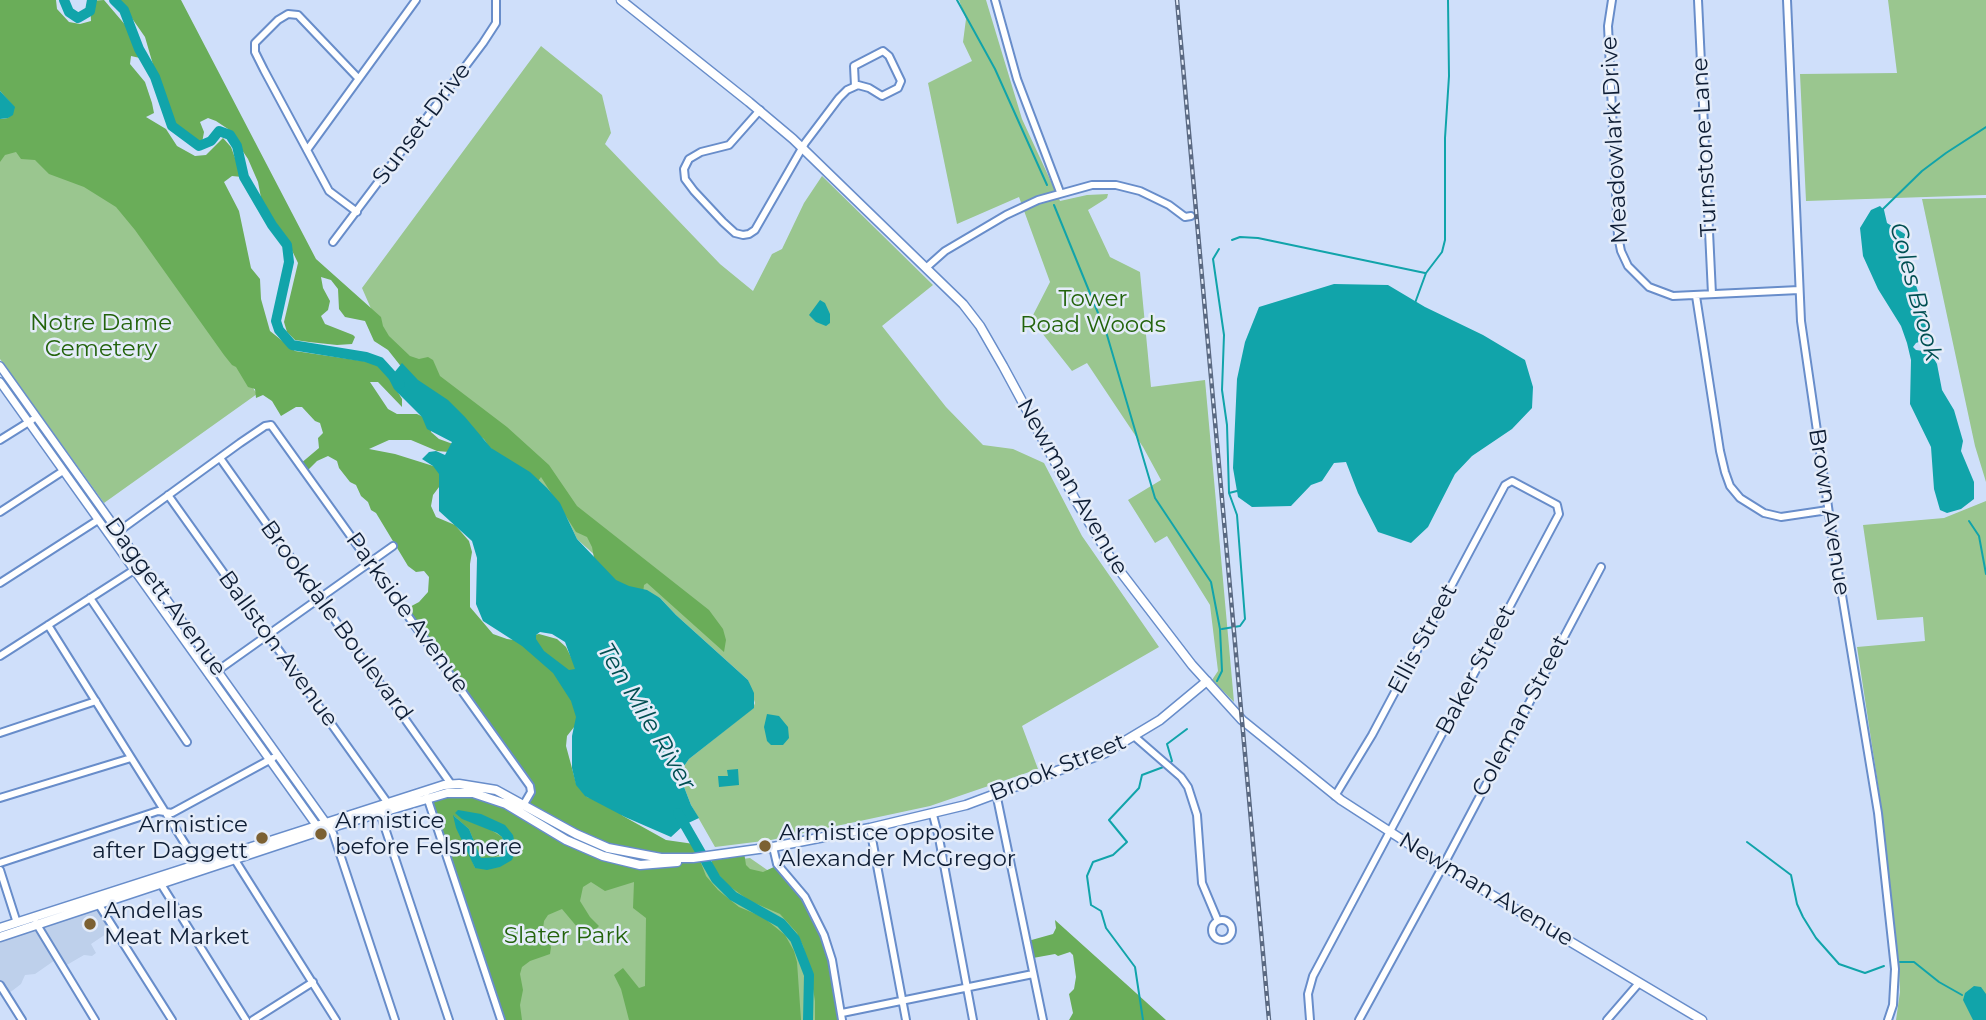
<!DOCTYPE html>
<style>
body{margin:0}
canvas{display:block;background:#cfdffa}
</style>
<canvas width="1986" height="1020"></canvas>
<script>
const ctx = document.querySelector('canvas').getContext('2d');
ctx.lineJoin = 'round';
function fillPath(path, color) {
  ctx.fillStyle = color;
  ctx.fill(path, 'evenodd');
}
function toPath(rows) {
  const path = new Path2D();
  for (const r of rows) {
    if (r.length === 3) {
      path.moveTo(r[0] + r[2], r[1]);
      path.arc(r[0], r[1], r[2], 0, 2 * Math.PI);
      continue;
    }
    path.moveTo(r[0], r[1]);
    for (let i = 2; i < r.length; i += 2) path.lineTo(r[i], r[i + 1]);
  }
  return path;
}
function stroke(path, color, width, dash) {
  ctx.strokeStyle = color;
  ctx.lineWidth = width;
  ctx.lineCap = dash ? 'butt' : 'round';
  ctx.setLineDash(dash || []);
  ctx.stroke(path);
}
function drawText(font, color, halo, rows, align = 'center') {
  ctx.font = font + ' Montserrat,sans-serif';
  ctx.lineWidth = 5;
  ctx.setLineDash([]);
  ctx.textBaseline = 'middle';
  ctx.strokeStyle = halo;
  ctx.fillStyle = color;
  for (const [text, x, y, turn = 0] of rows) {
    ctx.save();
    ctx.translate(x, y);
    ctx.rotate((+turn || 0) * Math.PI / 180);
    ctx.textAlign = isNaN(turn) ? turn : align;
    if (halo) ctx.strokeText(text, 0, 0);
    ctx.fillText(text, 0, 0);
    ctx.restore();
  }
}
const built = toPath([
 [98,906,115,928,91,944,96,953,92,956,84,955,65,966,58,958,35,974,25,975,21,984,8,994,0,982,0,939]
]);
const green = toPath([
 [959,0,986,0,1022,119,1060,201,1087,195,1108,194,1107,198,1088,210,1110,257,1140,272,1151,387,1205,380,1234,702,1212,680,1218,671,1210,605,1167,536,1155,543,1128,500,1161,480,1143,447,1087,363,1072,371,1031,319,1050,282,1019,197,957,224,928,83,972,61,963,42,966,19],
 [1888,0,1986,0,1986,195,1806,201,1800,74,1897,73],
 [541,46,602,95,611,133,605,144,720,264,753,291,772,254,782,249,804,203,822,176,933,285,882,326,946,407,983,445,1013,449,1044,463,1082,536,1159,647,1022,726,1038,769,930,806,771,840,715,847,691,805,681,779,682,769,689,759,753,708,755,703,748,680,676,615,660,598,629,586,577,539,560,503,491,448,465,417,386,343,362,288],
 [15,145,126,203,257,394,104,503,0,359,0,150],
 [1986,198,1986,482,1975,446,1922,199],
 [1986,501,1986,1020,1896,1020,1900,992,1899,971,1880,798,1857,647,1925,641,1923,617,1877,620,1863,525,1944,518],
 [454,800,651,870,750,858,783,881,835,1020,504,1020]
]);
const forest = toPath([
 [0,0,56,0,57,9,69,22,80,24,91,21,90,1,104,0,127,27,141,51,140,58,131,56,130,64,145,82,152,103,154,113,146,117,166,129,177,146,195,156,206,155,223,138,231,147,242,177,232,176,224,182,239,211,251,268,260,279,261,299,270,331,295,351,376,363,384,369,402,399,402,407,378,382,370,382,388,409,397,414,417,414,430,420,431,432,439,439,464,448,449,452,437,451,411,440,389,440,369,449,395,454,446,470,442,483,433,495,431,506,436,517,455,525,469,541,472,552,470,564,470,607,493,634,507,639,514,640,539,634,557,639,566,647,576,667,582,717,567,736,566,746,576,783,587,797,607,803,623,816,666,840,694,844,700,851,701,863,706,876,718,890,739,907,763,917,785,935,794,951,797,962,801,1020,629,1020,621,989,614,975,623,968,639,988,645,986,646,918,633,908,634,882,605,891,591,882,583,887,580,901,590,917,599,926,592,933,583,934,562,909,548,915,544,921,543,929,551,947,550,954,530,961,522,967,520,974,523,990,520,1005,522,1020,502,1020,429,799,446,795,482,798,500,804,515,812,524,803,531,789,404,610,419,602,428,592,429,577,424,571,416,572,408,566,376,513,371,510,368,502,361,496,356,485,350,482,339,468,337,461,328,456,317,461,306,472,300,464,319,448,318,438,323,433,320,423,315,421,302,407,296,407,281,416,272,401,263,395,256,398,255,389,248,387,236,367,232,365,224,355,135,230,116,207,84,187,49,174,35,160,21,159,16,152,5,155,0,162,0,119,8,118,14,107,0,91],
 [454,816,469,829,481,858,493,858,505,853,502,837,486,827,462,819,513,835,500,867,475,868],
 [114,0,181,0,316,259,381,317,383,326,389,336,410,356,419,359,428,357,433,360,440,376,507,427,549,465,577,506,709,610,723,629,726,640,724,652,647,583,644,585,642,602,634,610,594,558,592,547,587,537,576,532,541,477,536,484,489,447,484,439,467,427,403,369,388,350,374,341,365,321,345,317,339,309,338,289,331,280,321,277,323,288,330,301,328,310,321,316,325,324,353,335,355,337,352,344,337,345,309,342,295,340,287,332,284,322,298,263,285,236,262,203,258,182,248,159,228,129,216,121,208,118,200,122,204,132,202,143,193,143,184,136,176,126,158,82,145,37,129,14,120,10],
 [744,852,746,865,750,869,763,872,776,866,793,882,824,934,843,1020,815,1020,815,1001,810,970,803,946,797,933,780,914,750,901,729,886,716,872,712,864,712,856],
 [1055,920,1166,1020,1069,1020,1073,1013,1069,994,1074,989,1076,977,1073,955,1070,952,1058,956,1055,954,1033,958,1028,941,1053,934,1056,928]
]);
const water = toPath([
 [0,91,15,107,13,115,8,118,0,119],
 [1880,206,1884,210,1887,223,1905,234,1904,248,1923,307,1930,338,1916,343,1913,347,1916,350,1930,352,1937,364,1942,390,1954,410,1963,441,1961,451,1974,482,1974,499,1961,509,1947,513,1940,510,1934,489,1931,447,1910,404,1911,360,1907,343,1901,326,1878,289,1863,256,1860,228,1871,210],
 [1334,284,1388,285,1425,307,1483,335,1525,360,1533,387,1532,408,1512,429,1472,456,1455,474,1428,527,1411,543,1378,532,1358,493,1346,462,1334,463,1322,481,1311,485,1291,506,1252,507,1238,497,1233,468,1237,379,1245,342,1259,307],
 [820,300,825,303,830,314,830,323,826,326,816,322,809,315],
 [402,363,418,380,448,400,465,417,491,448,530,472,547,488,560,503,577,539,616,580,629,586,647,590,660,598,676,615,748,680,754,693,754,708,689,759,682,769,681,779,691,805,699,818,684,825,671,837,625,817,585,796,576,785,572,768,572,736,576,717,571,701,553,673,522,646,483,621,476,604,477,558,472,541,439,511,439,474,433,466,422,459,429,452,436,451,445,455,452,442,427,429,422,417,394,389,389,379],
 [540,632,552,634,565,642,575,669,569,670,544,651,536,639,536,635],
 [767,714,779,716,788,727,789,738,783,745,771,745,767,741,764,727],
 [738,769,739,785,719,787,718,776,728,776,727,770],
 [458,810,481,814,505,825,513,835,516,849,512,860,500,867,487,870,475,868,456,828,453,815,469,829,481,858,500,857,505,853,505,848,502,837,497,833,462,819,455,813],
 [1974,986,1981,987,1986,994,1986,1020,1973,1020,1963,1000,1965,993]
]);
const stream = toPath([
 [957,0,995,69,1047,185],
 [1054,205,1107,335,1155,498,1211,582,1220,629,1222,671,1217,681],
 [1883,209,1922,171,1946,153,1986,127],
 [1232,240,1240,237,1258,238,1425,273],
 [1219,249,1213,259,1224,335,1222,390,1227,425,1229,493,1237,515,1245,619,1240,626,1222,629],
 [1415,303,1426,273,1442,252,1445,240,1445,138,1449,76,1448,0],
 [1229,493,1237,491],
 [1969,521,1979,536,1986,574],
 [1170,763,1172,761,1167,744,1187,729],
 [1747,842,1791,875,1797,904,1803,917,1816,938,1839,964,1865,973,1884,966],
 [1900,962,1914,962,1939,982,1962,995],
 [1143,1020,1135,967,1106,928,1101,911,1091,905,1087,876,1093,862,1113,855,1127,842,1109,820,1139,788,1142,775,1166,766]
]);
const river = toPath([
 [64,0,69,12,78,18,90,11,92,0],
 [114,0,124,10,139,49,155,77,172,126,199,146,211,141,219,131,230,135,237,146,244,177,272,225,287,245,289,262,276,321,279,330,292,345,366,357,380,362,400,384],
 [678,813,716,879,733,896,781,923,795,939,809,975,808,1020]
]);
const minor = toPath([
 [995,0,1017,79,1060,192],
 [1612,0,1608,26,1618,236,1621,251,1628,266,1649,287,1673,296,1799,290],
 [1698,0,1712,294],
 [1787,0,1801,321,1833,541,1878,813,1895,969,1893,1005,1888,1020],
 [760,110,729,145,701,152,689,159,684,169,685,179,694,191,723,222,735,233,743,235,749,234,755,230,805,143,839,98,847,90,858,85,869,88,882,96,898,88,901,81,889,56,883,51,854,66,855,86],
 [307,150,416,0],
 [357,212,329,191,264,70,255,52,255,43,278,20,288,14,298,15,358,78],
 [333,242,483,43,496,23,496,0],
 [927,267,945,251,1006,215,1038,200,1092,185,1116,185,1140,191,1169,205,1185,217,1191,216],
 [1696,296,1720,451,1725,472,1730,486,1740,498,1764,513,1781,517,1828,510],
 [0,440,32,420],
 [220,458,451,784],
 [168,495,387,802],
 [0,512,63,471],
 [115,534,240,443,265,426,271,425,530,786,531,792,524,804],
 [0,583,98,520],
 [90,598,187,742],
 [48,625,199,866],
 [0,656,134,570],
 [210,676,393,546],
 [0,733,96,701],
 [1135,737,1181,777,1188,787,1197,815,1202,883,1218,921],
 [996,793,1043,1020],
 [427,797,501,1020],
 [0,798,131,758],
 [380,813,449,1020],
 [933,815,939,838,973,1020],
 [329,828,333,833,395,1020],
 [870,828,906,1020],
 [773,847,777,864,805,897,824,935,832,960,842,1020],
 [235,860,336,1020],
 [0,863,158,811,172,813,273,758],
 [0,870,17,923],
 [161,884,246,1020],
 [99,905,172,1020],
 [1222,930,10],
 [36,923,95,1020],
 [0,985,22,1020],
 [842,1013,1033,974],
 [253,1020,313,982],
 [1310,1020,1308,994,1313,976,1559,514,1557,505,1512,481,1505,485,1372,735,1335,796],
 [1359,1020,1443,866,1601,567],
 [1607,1020,1639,983]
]);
const tertiary = toPath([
 [0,366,329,827],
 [0,382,319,829]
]);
const secondary = toPath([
 [621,0,749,102,793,139,963,304,980,326,1003,366,1076,501,1113,562,1192,665,1242,720,1341,800,1443,866,1702,1020],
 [0,928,444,785,459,784,496,790,576,834,608,848,661,858,693,858,773,847,870,828,966,805,1105,753,1160,720,1207,681],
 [0,937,329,828,447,793,473,793,506,804,566,840,603,856,640,865,677,862]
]);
const rail = toPath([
 [1177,0,1269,1020]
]);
const markers = [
 [321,834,7,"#7c6133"],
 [262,838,7,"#7c6133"],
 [765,846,7,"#7c6133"],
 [90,924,7,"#7c6133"]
];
const streetNames = [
 ["Sunset Drive",422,124,-53],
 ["Meadowlark Drive",1615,140,-93],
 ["Turnstone Lane",1705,147,-93],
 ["Newman Avenue",1072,487,60],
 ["Brown Avenue",1829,512,81],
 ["Daggett Avenue",165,597,54],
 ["Parkside Avenue",407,613,54],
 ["Brookdale Boulevard",336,621,54],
 ["Ellis Street",1423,639,-62],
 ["Ballston Avenue",278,649,54],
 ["Baker Street",1476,670,-62],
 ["Coleman Street",1521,716,-62],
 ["Brook Street",1058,768,-22],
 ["Newman Avenue",1486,890,31]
];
const parkNames = [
 ["Tower",1093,299],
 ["Road Woods",1093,325],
 ["Notre Dame",101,323],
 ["Cemetery",101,349],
 ["Slater Park",566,936]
];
const poiNames = [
 ["Armistice",335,821],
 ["before Felsmere",335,847],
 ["Armistice",248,825,"right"],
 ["after Daggett",248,851,"right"],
 ["Armistice opposite",779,833],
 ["Alexander McGregor",779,859],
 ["Andellas",104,911],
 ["Meat Market",104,937]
];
const waterNames = [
 ["Coles Brook",1915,292,75],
 ["Ten Mile River",646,717,59]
];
fillPath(built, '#bed0eb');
fillPath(green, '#9ac68f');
fillPath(forest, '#6aad59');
fillPath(water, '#11a4aa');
stroke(stream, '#11a4aa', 2);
stroke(river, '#11a4aa', 10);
stroke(minor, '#688dca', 10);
stroke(tertiary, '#688dca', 10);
stroke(secondary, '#688dca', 11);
stroke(minor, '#fff', 6);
stroke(tertiary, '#fff', 7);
stroke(secondary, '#fff', 8);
stroke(rail, '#5a6982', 4.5);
stroke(rail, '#e4ecf9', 2, [5]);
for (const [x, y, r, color] of markers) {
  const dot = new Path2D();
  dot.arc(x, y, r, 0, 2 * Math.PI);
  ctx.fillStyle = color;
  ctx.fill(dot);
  stroke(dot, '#e4ecf9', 2.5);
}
drawText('23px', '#0e1d34', '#e4ecf9', streetNames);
drawText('23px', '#23630c', '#e4ecf9', parkNames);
drawText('23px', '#0e1d34', '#e4ecf9', poiNames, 'left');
drawText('italic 24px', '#004f52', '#e4ecf9', waterNames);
</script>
